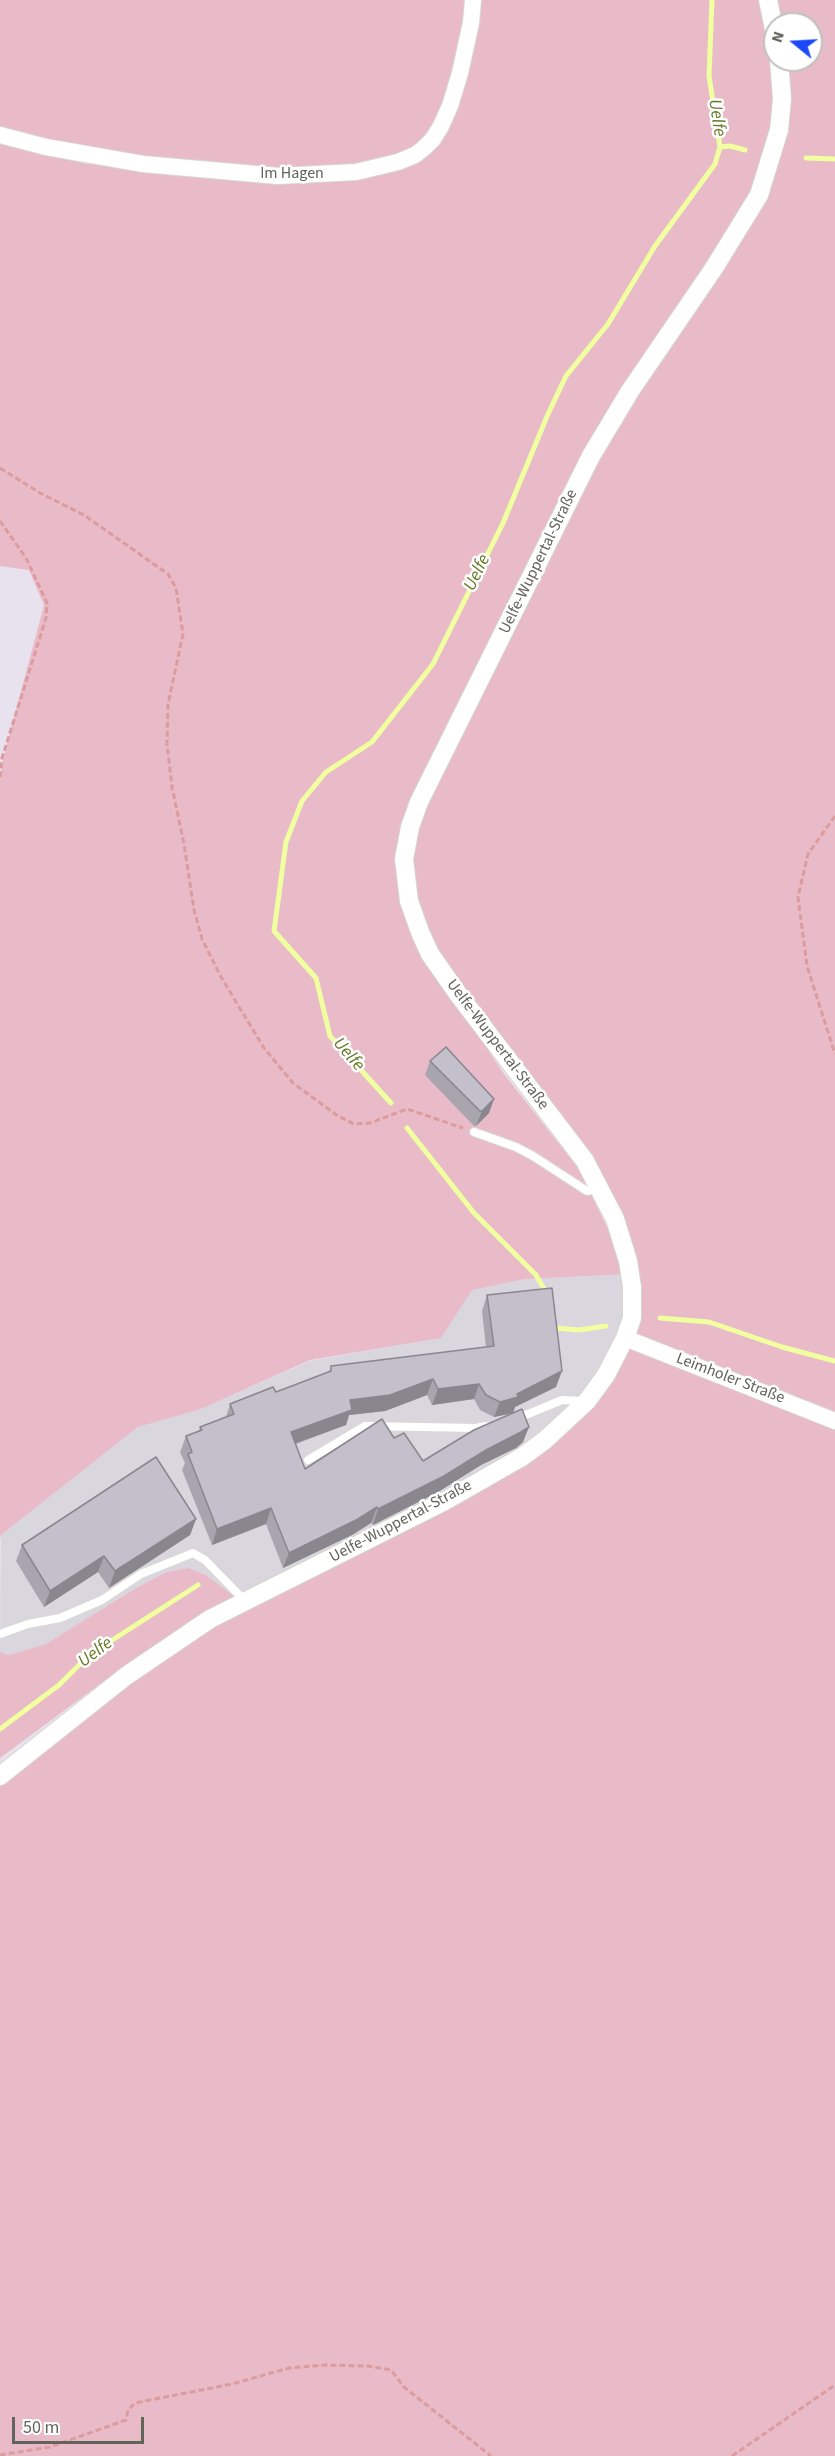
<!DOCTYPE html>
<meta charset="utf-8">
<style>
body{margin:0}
#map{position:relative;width:835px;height:2456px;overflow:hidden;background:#e8e1ee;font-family:"Source Sans 3",sans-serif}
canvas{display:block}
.north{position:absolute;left:763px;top:12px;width:60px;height:60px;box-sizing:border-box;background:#fff;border:2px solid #c0c1bd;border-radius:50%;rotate:288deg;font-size:16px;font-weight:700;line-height:24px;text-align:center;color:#61645a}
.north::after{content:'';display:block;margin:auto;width:21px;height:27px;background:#1b49fa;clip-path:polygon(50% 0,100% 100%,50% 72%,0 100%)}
.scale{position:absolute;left:12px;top:2417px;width:132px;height:27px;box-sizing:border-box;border:3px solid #61645a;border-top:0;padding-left:8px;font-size:18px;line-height:21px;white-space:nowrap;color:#61645a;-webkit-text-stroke:4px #fff;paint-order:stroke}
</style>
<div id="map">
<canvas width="835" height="2456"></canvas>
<div class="north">N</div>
<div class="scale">50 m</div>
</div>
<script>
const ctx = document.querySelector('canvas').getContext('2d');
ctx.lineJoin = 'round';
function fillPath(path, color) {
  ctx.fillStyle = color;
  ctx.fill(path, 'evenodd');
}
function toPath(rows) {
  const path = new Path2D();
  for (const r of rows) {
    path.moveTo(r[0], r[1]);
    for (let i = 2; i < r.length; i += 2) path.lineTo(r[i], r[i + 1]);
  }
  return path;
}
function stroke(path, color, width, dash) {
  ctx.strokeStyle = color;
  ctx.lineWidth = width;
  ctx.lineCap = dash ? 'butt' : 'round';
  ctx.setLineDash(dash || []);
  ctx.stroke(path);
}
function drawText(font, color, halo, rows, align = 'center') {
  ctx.font = font + ' "Source Sans 3",sans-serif';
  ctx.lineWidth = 5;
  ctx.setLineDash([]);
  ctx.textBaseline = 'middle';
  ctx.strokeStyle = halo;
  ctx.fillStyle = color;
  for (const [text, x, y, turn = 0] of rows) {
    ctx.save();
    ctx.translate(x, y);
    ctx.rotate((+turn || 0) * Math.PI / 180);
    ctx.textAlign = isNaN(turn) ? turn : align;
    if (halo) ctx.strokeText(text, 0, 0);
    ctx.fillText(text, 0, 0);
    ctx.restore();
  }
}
const industrial = toPath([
 [630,1274,630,1293,619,1334,609,1355,581,1396,528,1444,322,1557,235,1597,206,1575,188,1568,167,1572,136,1588,46,1644,9,1655,0,1652,1,1535,138,1427,201,1409,310,1361,441,1338,471,1290,525,1279]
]);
const green = toPath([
 [0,0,764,0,777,70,780,100,776,129,766,167,755,192,735,229,628,388,588,455,437,756,406,824,400,859,405,903,426,957,504,1074,578,1168,629,1272,628,1261,615,1219,585,1161,458,994,430,954,420,932,409,901,405,873,406,843,419,802,591,456,630,391,714,268,759,195,779,130,782,99,779,60,811,60,811,24,775,24,775,34,768,0,835,0,835,2456,0,2456,0,1776,126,1676,210,1619,445,1501,522,1457,545,1440,587,1401,606,1375,625,1338,632,1318,632,1303,630,1274,525,1279,472,1290,441,1338,310,1360,201,1409,138,1427,1,1535,0,1539,0,778,3,759,44,605,29,570,0,566,0,140,44,155,83,163,200,177,202,166,145,161,86,149,66,148,0,132],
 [188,1568,206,1575,235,1597,131,1661,0,1758,0,1652,9,1655,46,1644,136,1588,167,1572]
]);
const stream = toPath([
 [720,147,730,146,745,150],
 [806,158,835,159],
 [391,1103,330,1036,316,978,274,931,286,842,302,801,326,772,372,742,433,664,503,523,548,414,566,376,608,324,655,246,715,164,720,147,709,76,712,0],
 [407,1128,474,1213,536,1275,547,1294],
 [660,1318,709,1322,782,1347,835,1361],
 [554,1324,555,1328,579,1330,606,1326],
 [0,1729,59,1685,89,1655,198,1585]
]);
const path = toPath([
 [0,468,40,493,84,515,168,574,176,588,183,634,168,704,167,744,172,787,184,844,194,910,202,939,221,977,264,1048,293,1083,338,1116,354,1124,370,1123,407,1109,463,1128],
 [0,521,26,558,47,603,46,618,2,758,0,779],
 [835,816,808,854,798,897,807,966,835,1054],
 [0,2455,50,2447,126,2420,128,2410,135,2403,232,2384,289,2368,324,2365,368,2366,391,2370,404,2387,491,2456],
 [732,2456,835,2385]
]);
const service = toPath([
 [474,1132,516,1147,533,1156,587,1191,600,1188],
 [516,1419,562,1400,583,1401],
 [308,1460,365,1426,476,1428,486,1426],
 [0,1634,28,1624,60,1618,102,1600,141,1574,193,1553,205,1560,244,1600]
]);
const minor = toPath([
 [0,135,46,147,143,164,278,176,356,172,398,162,415,155,424,148,433,139,441,126,450,106,460,73,471,23,473,0],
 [625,1338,835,1421]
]);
const secondary = toPath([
 [768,0,775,34],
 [0,1776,126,1676,210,1619,445,1501,522,1457,545,1440,587,1401,606,1375,625,1338,632,1318,632,1287,628,1261,615,1219,585,1161,458,994,430,954,420,932,409,901,404,859,410,827,419,802,591,456,630,391,714,268,759,195,779,130,782,99,779,60]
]);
const wall = toPath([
 [430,1061,489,1113,476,1126,474,1126,425,1075],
 [487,1295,556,1387,515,1407,513,1413,494,1417,480,1410,474,1399,432,1405,427,1395,385,1411,349,1415,346,1425,296,1444,305,1469,394,1438,423,1461,523,1442,516,1448,481,1465,438,1492,373,1525,371,1523,352,1535,283,1568,266,1524,212,1545,182,1470,185,1463,180,1452,186,1436,199,1431,200,1427,226,1417,230,1404,276,1392,329,1372,331,1366,486,1347,482,1311],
 [196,1519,190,1535,109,1588,98,1572,44,1607,16,1561,22,1545]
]);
const shadedWall = toPath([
 [494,1099,489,1113,476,1126,482,1111],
 [562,1371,556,1387,515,1407,513,1413,494,1417,500,1402],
 [433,1379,427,1395,385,1411,349,1415,346,1425,285,1447,291,1432,350,1400],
 [479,1384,474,1399,432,1405,438,1389],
 [529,1427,523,1442,516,1448,481,1465,438,1492,373,1525,378,1509],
 [377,1507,371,1523,352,1535,283,1568,289,1553],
 [271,1508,266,1524,212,1545,217,1529],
 [196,1519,190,1535,109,1588,115,1571],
 [104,1556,98,1572,44,1607,50,1591]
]);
const building = toPath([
 [446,1047,494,1099,482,1111,480,1111,430,1061,446,1047],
 [552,1288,562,1371,517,1394,518,1397,500,1402,486,1395,479,1384,438,1389,433,1379,390,1395,350,1400,352,1410,291,1432,305,1469,382,1419,394,1438,404,1433,423,1461,474,1430,522,1409,529,1427,521,1432,486,1450,444,1476,378,1509,377,1507,358,1519,289,1553,271,1508,217,1529,188,1454,192,1452,186,1436,202,1430,200,1427,234,1414,230,1404,273,1387,276,1392,331,1371,331,1366,494,1346,487,1295,552,1288],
 [156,1457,196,1519,115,1571,104,1556,50,1591,22,1545,156,1457]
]);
const streetNames = [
 ["Im Hagen",292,174],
 ["Uelfe-Wuppertal-Straße",539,562,-64],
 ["Uelfe-Wuppertal-Straße",497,1045,53],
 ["Leimholer Straße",730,1379,21],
 ["Uelfe-Wuppertal-Straße",401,1522,-28]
];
const waterNames = [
 ["Uelfe",716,118,81],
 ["Uelfe",478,573,-64],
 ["Uelfe",348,1055,49],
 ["Uelfe",96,1653,-37]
];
fillPath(industrial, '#dad6de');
fillPath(green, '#e9bac7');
stroke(stream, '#f0ffa0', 5);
stroke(service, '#d7dad2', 10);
stroke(minor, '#d7dad2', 18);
stroke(secondary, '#d3d6cc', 20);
stroke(path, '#dc9c9e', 3, [6, 3]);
stroke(service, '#fff', 8);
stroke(minor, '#fff', 16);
stroke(secondary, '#fff', 18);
fillPath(wall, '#a9a5af');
fillPath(shadedWall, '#89868e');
fillPath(building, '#c4c0cb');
stroke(building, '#89868e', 1.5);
drawText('16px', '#61645a', '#fff', streetNames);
drawText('italic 18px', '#667926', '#fff', waterNames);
</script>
